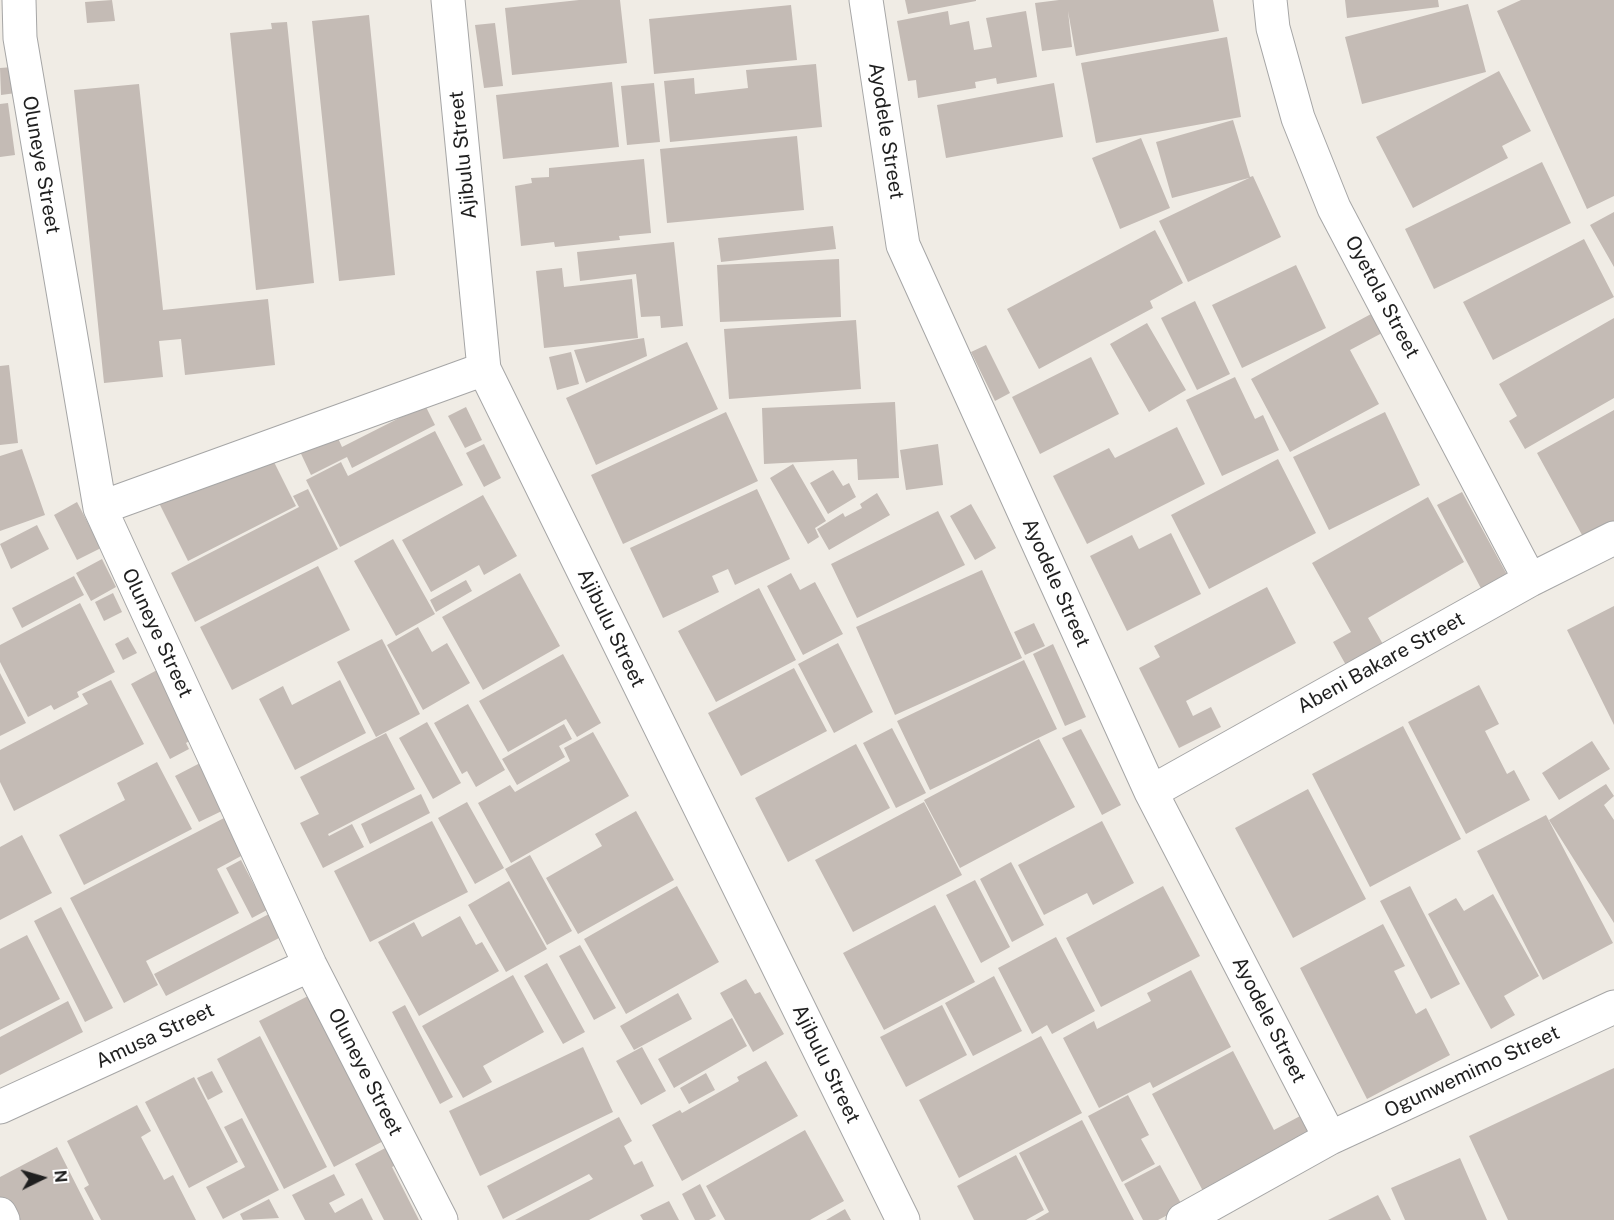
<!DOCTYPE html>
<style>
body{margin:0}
#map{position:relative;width:1614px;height:1220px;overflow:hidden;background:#f0ece5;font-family:"Public Sans",sans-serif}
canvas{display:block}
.north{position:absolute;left:12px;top:1148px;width:60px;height:60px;-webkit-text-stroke:4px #fff;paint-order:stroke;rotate:85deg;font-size:16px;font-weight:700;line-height:24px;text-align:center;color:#1f1f1f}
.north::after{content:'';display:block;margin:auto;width:21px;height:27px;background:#1f1f1f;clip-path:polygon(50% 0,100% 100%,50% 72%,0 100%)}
</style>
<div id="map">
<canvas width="1614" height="1220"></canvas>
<div class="north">N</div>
</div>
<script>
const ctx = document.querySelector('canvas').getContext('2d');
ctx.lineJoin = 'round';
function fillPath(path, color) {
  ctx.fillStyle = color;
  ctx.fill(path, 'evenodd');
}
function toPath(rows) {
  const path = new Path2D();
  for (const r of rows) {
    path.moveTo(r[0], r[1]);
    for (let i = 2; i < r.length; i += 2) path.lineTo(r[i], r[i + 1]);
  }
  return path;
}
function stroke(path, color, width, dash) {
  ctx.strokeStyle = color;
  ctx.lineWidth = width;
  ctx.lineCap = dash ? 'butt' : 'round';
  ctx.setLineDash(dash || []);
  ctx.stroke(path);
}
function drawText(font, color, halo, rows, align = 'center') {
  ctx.font = font + ' "Public Sans",sans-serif';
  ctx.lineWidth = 6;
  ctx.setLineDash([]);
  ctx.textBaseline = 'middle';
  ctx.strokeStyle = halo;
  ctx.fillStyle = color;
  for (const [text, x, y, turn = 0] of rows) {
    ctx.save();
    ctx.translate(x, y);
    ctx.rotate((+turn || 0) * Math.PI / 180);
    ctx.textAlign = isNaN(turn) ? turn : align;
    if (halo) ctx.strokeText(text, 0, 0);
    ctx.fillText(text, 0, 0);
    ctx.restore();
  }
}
const building = toPath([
 [112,0,115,21,87,23,85,2],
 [579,0,620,0,627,63,512,75,505,8],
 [905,0,976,0,976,1,908,14],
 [1059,0,1213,0,1219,31,1076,56,1068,11,1072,47,1042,51,1035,3],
 [1345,0,1438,0,1439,7,1347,18],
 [1521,0,1614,0,1614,196,1587,209,1497,11],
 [1468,4,1486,72,1362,104,1345,37],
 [791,5,797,60,654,74,649,19],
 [948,11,950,25,969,21,974,50,992,47,986,18,1026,11,1037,77,997,84,996,78,975,82,976,88,918,98,916,80,908,81,897,21],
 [369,15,395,275,339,281,312,21],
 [287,22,314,283,256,290,230,33,272,29,271,23],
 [495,23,503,86,484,88,475,25],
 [1227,37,1241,117,1096,143,1081,63],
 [816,64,822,127,670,142,664,81,694,78,695,94,748,88,746,70],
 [13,67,16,93,1,95,0,68],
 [1499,71,1531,131,1502,146,1508,158,1413,208,1376,137],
 [612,82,619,147,503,159,496,95],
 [654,83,660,142,627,145,621,86],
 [1054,83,1063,137,946,158,937,105],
 [139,84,163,310,268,299,275,365,185,375,181,339,159,341,163,377,104,383,74,90],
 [8,103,15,155,0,157,0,104],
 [1233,120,1250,177,1253,176,1281,237,1188,282,1159,221,1249,178,1172,198,1156,142],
 [797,136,804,210,667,223,660,149],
 [1141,138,1170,208,1120,229,1092,158],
 [644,159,651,233,619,236,620,240,555,247,554,242,521,246,515,186,532,183,531,178,549,177,549,168],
 [1542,162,1571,223,1434,289,1405,229],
 [1614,212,1614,267,1590,225],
 [833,226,836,249,721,262,718,238],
 [1155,230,1183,283,1150,301,1153,308,1039,369,1007,309],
 [1584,239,1614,297,1493,360,1463,302],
 [674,242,683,326,661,328,660,316,641,317,636,274,580,281,577,252],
 [839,259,841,317,720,322,717,265],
 [1296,265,1326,328,1242,368,1212,305],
 [562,268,564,287,632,279,638,338,544,348,536,271],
 [1195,301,1230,374,1197,390,1161,318],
 [1371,314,1382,333,1350,350,1379,404,1290,452,1251,379],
 [1614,318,1614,398,1525,449,1509,421,1517,416,1499,384],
 [856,320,861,389,729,399,724,329],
 [1147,323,1186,390,1149,412,1110,344],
 [644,338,647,356,586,383,574,350],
 [687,342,718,409,596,465,566,398],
 [986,345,1010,393,995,401,971,352],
 [571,352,579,384,557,390,549,357],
 [1091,357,1119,414,1040,454,1012,397],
 [9,365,18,443,0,445,0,366],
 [1235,377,1255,419,1263,415,1279,450,1222,476,1186,400],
 [895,402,899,478,858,480,857,459,764,464,762,408],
 [425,405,435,425,352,468,347,457,311,475,295,441,337,436,342,447],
 [466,407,482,440,465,448,448,416],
 [1614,410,1614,529,1587,544,1537,453],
 [726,412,758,481,623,544,591,475],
 [1385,412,1420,485,1329,530,1293,457],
 [1177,427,1205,484,1087,544,1053,476,1109,448,1115,458],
 [435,431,463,485,340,547,306,480,341,462,348,476],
 [484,444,501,478,484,487,466,453],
 [938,444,943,485,906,490,900,450],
 [22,449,45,515,0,531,0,456],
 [271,456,296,506,188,561,157,499],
 [1278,459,1316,533,1209,589,1171,515],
 [793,464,826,521,815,528,819,537,808,544,770,478],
 [833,470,843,486,849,483,856,497,828,514,810,483],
 [308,489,338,549,195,622,171,573,299,507,293,496],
 [757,489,790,559,735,585,728,569,712,576,719,592,663,618,630,548],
 [1462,492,1511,582,1485,596,1437,505],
 [877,493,890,515,829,550,817,529,843,513,845,517,862,508,860,504],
 [483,495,517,556,484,575,479,565,431,592,402,540],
 [1428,497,1464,562,1368,618,1384,646,1347,667,1333,642,1351,632,1312,563],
 [77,502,101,548,77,560,54,515],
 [971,504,996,548,975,560,950,516],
 [938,511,965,565,857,618,831,564],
 [37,525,49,549,11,569,0,544],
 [1171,533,1201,594,1127,631,1090,556,1132,535,1139,549],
 [393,539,435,614,396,636,354,561],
 [102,559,116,587,91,601,76,573],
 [318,566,350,630,232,690,200,627],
 [982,570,1022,658,895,715,856,627],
 [520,573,560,646,483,690,442,617],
 [791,573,800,590,815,582,843,634,803,655,767,586],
 [74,576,84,595,22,628,12,608],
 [466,580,472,591,436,612,430,600],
 [1267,587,1296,643,1186,701,1193,716,1211,707,1221,727,1179,748,1139,668,1160,657,1154,646],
 [759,588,796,660,716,702,678,631],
 [113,593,122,612,104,621,95,602],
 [80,603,115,672,77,692,79,697,54,710,51,705,28,717,0,662,0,645],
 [1614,606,1614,725,1567,630],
 [1034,623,1045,646,1025,655,1014,632],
 [418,627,432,652,447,643,470,683,423,710,387,645],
 [128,637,137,653,123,660,115,644],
 [382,639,420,714,376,737,337,662],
 [838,643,873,712,834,733,798,664],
 [1053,644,1086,717,1065,726,1033,654],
 [563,654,601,723,577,737,566,719,508,752,479,701],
 [1024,660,1057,729,930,790,897,721],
 [794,668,827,731,741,776,708,713],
 [159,669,194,738,186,743,189,749,170,759,131,684],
 [0,673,26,723,0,736],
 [111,680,144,744,14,811,0,782,0,750,88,704,82,694],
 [340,680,366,733,295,770,259,699,283,686,292,705],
 [1479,685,1499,724,1485,731,1507,774,1514,770,1530,800,1466,834,1408,722],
 [468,704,505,770,476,787,467,771,462,774,434,723],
 [427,722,461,783,433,799,399,738],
 [564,724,572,739,559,746,565,757,517,785,502,759],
 [1403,726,1461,839,1370,887,1312,774],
 [892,728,926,793,896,808,863,743],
 [1081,729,1121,805,1102,815,1062,738],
 [593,732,629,796,511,863,478,803,510,785,515,792,570,761,564,748],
 [386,733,415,789,328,834,329,836,352,824,364,847,323,868,300,823,319,814,300,777],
 [1039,739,1075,807,960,868,924,800],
 [1592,741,1610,769,1559,800,1542,773],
 [856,744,890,808,788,862,755,798],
 [157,762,192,829,84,885,59,835,125,800,117,783],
 [202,762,226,809,199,822,175,776],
 [1606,784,1614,796,1604,805,1614,820,1614,923,1549,820],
 [1308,789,1366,899,1293,938,1235,828],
 [421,794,430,813,370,844,361,824],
 [467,802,504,868,475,884,438,818],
 [924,802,962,875,853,932,815,860],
 [636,811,674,880,578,934,546,878,602,846,595,834],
 [1546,815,1613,943,1543,980,1477,851],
 [224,818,243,855,217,869,239,913,146,961,158,985,124,1003,70,898],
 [432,821,468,892,370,942,334,871],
 [1102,821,1134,883,1093,905,1087,893,1044,915,1018,865],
 [22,835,52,893,0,920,0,847],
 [530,855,572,931,547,945,505,869],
 [241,860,267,910,252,918,226,868],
 [1011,862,1044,925,1012,942,980,879],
 [975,880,1010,947,981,963,946,895],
 [509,881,547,949,506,972,468,905],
 [677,886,719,962,626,1014,584,939],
 [1163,886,1200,956,1101,1007,1066,938],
 [1410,886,1460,984,1431,999,1380,901],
 [1493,894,1539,976,1504,996,1515,1015,1491,1029,1428,914,1456,898,1464,911],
 [935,905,975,982,884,1030,843,953],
 [61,907,113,1008,85,1022,34,921],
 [269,914,281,937,166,996,154,974],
 [460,916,476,945,482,942,499,971,419,1016,378,942,414,922,422,937],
 [1383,924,1405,966,1394,971,1416,1014,1426,1008,1450,1055,1367,1099,1300,968],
 [27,935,60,999,0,1030,0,949],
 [1056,937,1095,1011,1052,1034,1047,1025,1032,1034,998,968],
 [580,945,616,1008,594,1020,559,956],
 [547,963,585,1032,563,1044,524,976],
 [1191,970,1231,1047,1153,1088,1150,1082,1099,1108,1063,1038,1094,1021,1097,1029,1151,1001,1147,993],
 [513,975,544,1032,483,1066,492,1082,463,1098,422,1026],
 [994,976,1022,1031,973,1056,945,1003],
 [746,979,755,994,760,992,784,1034,753,1052,720,993],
 [314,993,389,1138,334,1167,259,1021],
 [678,993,692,1019,634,1050,620,1026],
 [68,1001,83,1032,0,1075,0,1037],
 [405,1005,453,1097,440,1104,392,1012],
 [942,1005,967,1055,906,1087,880,1037],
 [732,1018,747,1046,674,1088,658,1059],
 [260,1036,327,1167,284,1189,217,1059],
 [1041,1036,1082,1113,959,1178,919,1100],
 [583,1047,613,1112,480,1176,449,1111],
 [642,1047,666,1091,641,1105,616,1061],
 [1233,1051,1274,1130,1302,1115,1313,1136,1204,1193,1152,1094],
 [766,1061,798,1116,682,1181,652,1125,680,1110,682,1113,739,1081,737,1077],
 [1614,1068,1614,1220,1508,1220,1469,1136],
 [212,1071,223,1092,208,1100,197,1078],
 [706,1073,715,1090,689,1104,680,1088],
 [194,1077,238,1162,189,1188,145,1102],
 [1128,1095,1149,1135,1141,1139,1155,1164,1122,1182,1088,1116],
 [137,1105,151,1131,141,1137,164,1180,173,1175,196,1220,101,1220,84,1188,89,1185,67,1141],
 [619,1117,632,1141,624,1146,634,1165,642,1161,654,1186,589,1220,515,1220,593,1179,589,1174,503,1219,487,1186],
 [242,1118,279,1190,223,1219,206,1187,245,1167,224,1127],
 [1082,1120,1134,1220,1035,1220,1049,1212,1019,1153],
 [805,1130,844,1201,810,1220,725,1220,706,1186],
 [391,1145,400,1163,392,1167,419,1220,384,1220,355,1164],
 [57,1147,94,1220,5,1220,0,1209,0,1177],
 [1016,1155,1044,1210,1026,1220,974,1220,957,1186],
 [1460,1158,1487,1220,1405,1220,1391,1188],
 [1160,1165,1183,1207,1158,1220,1143,1220,1124,1184],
 [334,1174,345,1195,329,1203,335,1213,362,1198,373,1220,305,1220,292,1195],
 [700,1184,716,1216,709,1220,695,1220,682,1194],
 [1378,1195,1391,1220,1328,1220],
 [269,1199,279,1218,243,1220,240,1214],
 [669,1201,679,1220,643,1220,640,1215],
 [845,1209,851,1220,826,1220]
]);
const minor = toPath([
 [19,0,20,38,100,508,310,965,441,1220],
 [448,0,484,369,903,1220],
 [866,0,903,245,1151,792,1330,1138],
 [1270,0,1273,28,1298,118,1334,208,1530,580],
 [100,508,484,369],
 [1151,792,1530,580,1614,538],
 [0,1107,310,965],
 [0,1214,3,1220],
 [1183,1220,1330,1138,1614,1007]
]);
const streetNames = [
 ["Ayodele Street",886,131,81],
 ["Ajibulu Street",463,155,-96],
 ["Oluneye Street",41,165,80],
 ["Oyetola Street",1382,297,62],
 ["Ayodele Street",1056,583,66],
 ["Ajibulu Street",611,628,64],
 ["Oluneye Street",157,633,65],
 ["Abeni Bakare Street",1381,663,-29],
 ["Ayodele Street",1269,1020,63],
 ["Amusa Street",155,1036,-25],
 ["Ajibulu Street",826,1064,64],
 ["Oluneye Street",365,1072,63],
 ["Ogunwemimo Street",1472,1072,-25]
];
fillPath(building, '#c4bbb5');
stroke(minor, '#a6a6a6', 35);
stroke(minor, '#fff', 33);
drawText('20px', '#1f1f1f', '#fff', streetNames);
</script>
